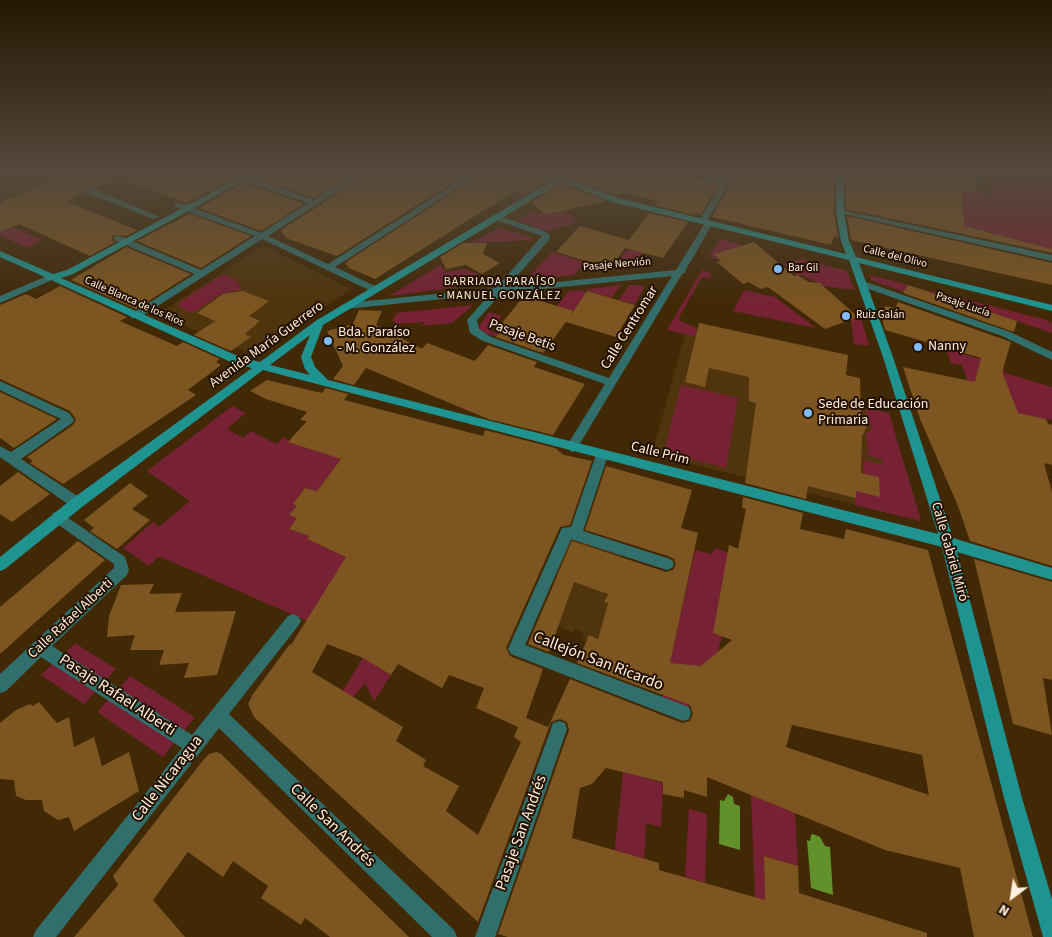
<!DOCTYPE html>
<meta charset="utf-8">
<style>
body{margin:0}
#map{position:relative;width:1052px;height:937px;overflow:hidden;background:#412906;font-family:"Source Sans 3",sans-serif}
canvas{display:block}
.north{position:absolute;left:987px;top:872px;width:50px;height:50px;-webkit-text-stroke:4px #241200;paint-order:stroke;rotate:211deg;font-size:14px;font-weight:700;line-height:20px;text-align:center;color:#ffefdd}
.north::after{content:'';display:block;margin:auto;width:18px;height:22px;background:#ffefdd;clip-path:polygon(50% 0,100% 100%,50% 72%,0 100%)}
</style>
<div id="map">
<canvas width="1052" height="937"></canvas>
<div class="north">N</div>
</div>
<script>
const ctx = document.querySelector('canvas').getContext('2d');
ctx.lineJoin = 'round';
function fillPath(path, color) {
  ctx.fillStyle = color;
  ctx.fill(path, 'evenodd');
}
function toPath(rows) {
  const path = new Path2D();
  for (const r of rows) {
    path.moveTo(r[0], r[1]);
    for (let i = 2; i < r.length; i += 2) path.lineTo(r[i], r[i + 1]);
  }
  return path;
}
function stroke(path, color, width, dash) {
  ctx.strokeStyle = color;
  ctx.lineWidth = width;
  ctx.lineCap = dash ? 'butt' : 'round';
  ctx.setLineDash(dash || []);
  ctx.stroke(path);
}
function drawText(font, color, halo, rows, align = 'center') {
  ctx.font = font + ' "Source Sans 3",sans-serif';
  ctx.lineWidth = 4;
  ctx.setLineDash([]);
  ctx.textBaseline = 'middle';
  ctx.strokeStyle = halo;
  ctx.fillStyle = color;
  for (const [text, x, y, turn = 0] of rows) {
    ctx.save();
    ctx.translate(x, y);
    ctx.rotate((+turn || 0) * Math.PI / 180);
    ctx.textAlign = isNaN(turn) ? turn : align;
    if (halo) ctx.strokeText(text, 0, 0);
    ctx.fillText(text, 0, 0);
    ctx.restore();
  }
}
const built = toPath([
 [0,174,115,174,118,177,0,233],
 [263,246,351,289,259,351,250,353,157,315],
 [685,334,756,350,752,383,889,413,921,521,652,454],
 [570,537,623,554,604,601,608,603,596,646,583,640,584,633,574,629,573,633,555,625,574,581,553,574]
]);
const green = toPath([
 [996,174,1052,174,1052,249,976,229,955,228,961,188,992,196],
 [534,212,545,215,562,212,579,219,570,225,547,231,519,221,522,217],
 [13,227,42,240,27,248,0,235,0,233],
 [500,228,530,237,533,240,471,243],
 [720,239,746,246,721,260,709,257],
 [628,249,643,253,632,268,611,270],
 [552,252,585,262,574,275,525,281],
 [801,259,847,271,854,290,824,286,802,275,799,276,783,264],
 [440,265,446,272,465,269,494,282,389,296],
 [702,270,710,273,712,279,702,277,679,317,680,321,697,328,696,333,847,365,756,350,667,330],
 [223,274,236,280,242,289,219,295,195,311,189,313,177,304],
 [870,275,908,285,904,292,871,280],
 [621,285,611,298,588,291,587,289],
 [629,285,640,285,644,288,635,304,619,300],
 [920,288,1043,319,1052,323,1052,333],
 [584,290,586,294,573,311,557,306,569,291],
 [744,290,775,297,816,328,733,311],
 [473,305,452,323,421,326,425,322,397,324,392,320,397,313],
 [489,312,502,316,490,331,520,341,517,343,484,333,478,328],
 [850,313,862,321,869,346,854,344],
 [946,349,1004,366,1004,373,1052,387,1052,420,1015,413,969,385,962,365,951,363],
 [681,385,738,398,726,468,664,452],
 [232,406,246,413,227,429,243,438,251,431,276,444,285,437,291,443,342,458,317,491,305,488,293,504,297,506,297,518,289,529,309,536,307,539,324,547,339,527,360,536,307,621,161,557,157,558,149,566,123,548,153,522,159,527,190,501,147,471],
 [866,408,889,413,921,521,855,505,856,491,880,496,879,477,864,474,863,460,884,465,881,459,868,455,866,432,871,431,872,427,867,421],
 [715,548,732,554,727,558,713,633,722,636,716,658,712,657,701,666,697,666,688,709,662,698,695,550,712,554],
 [75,643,116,669,105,681,63,655],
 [363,658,391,675,374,701,365,683,351,700,341,694],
 [53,663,96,691,84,704,41,675],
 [130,676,195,717,183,732,118,689],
 [109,699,175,742,163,757,97,712],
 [623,772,663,783,661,827,646,823,644,865,614,857],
 [751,795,795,813,798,866,764,856,765,900,755,897],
 [689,809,707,814,705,883,685,877]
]);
const water = toPath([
 [728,794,733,797,734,804,740,806,740,850,719,844,720,800,724,801],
 [813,834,820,837,825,846,830,847,833,895,811,888,807,840,810,841,811,835]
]);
const building = toPath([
 [81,174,230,174,232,179,187,203,118,177,96,188,87,188,86,192,66,201,137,230,126,236,113,235,112,240,115,242,90,256,19,224,0,232,0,203,53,180,61,183],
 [258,174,346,174,349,175,314,198,254,177],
 [376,174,466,174,337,256,286,238,281,230,360,179,366,181],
 [482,174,543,174,551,179,524,195,519,191,513,192,375,279,347,267,349,266,345,264,349,260],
 [575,174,679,174,718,185,701,214,695,213,693,215,655,205,658,201,623,193,615,195,571,178],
 [737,174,834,174,834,211,838,237,834,236,831,245,712,217],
 [846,174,950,174,975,181,975,193,962,191,964,226,1052,249,1052,253,846,209],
 [244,183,304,204,261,231,199,208],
 [562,184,606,201,545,215,532,202],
 [649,213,688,222,663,258,625,248,610,268,556,252,580,226,629,240],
 [190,214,251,236,201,268,137,241],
 [847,216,1052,263,1052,285,851,240],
 [754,242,794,276,797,275,809,282,820,283,858,317,825,329,768,287,761,289,748,282,743,284,717,262,721,261,714,254],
 [463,243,487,243,483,254,500,263,482,274,466,265,446,269,440,257],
 [126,247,191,274,136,309,71,280],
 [908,285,1017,321,1014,332,903,293],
 [60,286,127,317,120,321,177,346,183,342,220,359,216,362,221,365,188,390,196,395,63,484,30,463,33,461,27,457,73,425,76,419,70,411,0,379,0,305,26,294,36,299],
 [243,291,269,301,249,316,260,321,245,334,251,337,231,351,194,335,215,321,197,313,223,294],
 [587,291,635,305,616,337,566,322],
 [524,296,574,311,543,353,496,337,500,332,496,330],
 [898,302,1011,342,1002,372,1018,413,1046,419,1048,424,1052,425,1052,465,1044,463,1052,492,1052,566,970,541,958,506,920,419,903,367,975,382,981,358,885,330,883,323,885,306,895,308],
 [359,310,382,311,376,325,422,349,427,343,475,361,488,345,537,362,534,367,585,384,553,435,488,419,366,368,354,385,333,379,343,366,327,331,353,324],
 [699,323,848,355,846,375,860,378,861,418,867,426,862,436,861,473,879,477,880,497,856,491,856,498,808,486,806,499,745,483,756,403,749,401,749,377,709,368,705,387,685,382],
 [267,380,322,393,326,388,348,394,344,400,483,436,485,430,555,448,564,455,592,461,570,525,560,527,506,648,510,656,543,669,526,718,548,727,570,679,682,723,690,721,693,714,690,705,577,663,589,635,598,639,608,603,604,602,608,594,574,582,549,652,528,644,572,541,666,572,673,570,676,565,674,559,668,556,585,530,606,466,692,490,681,528,698,533,670,663,701,666,732,640,713,633,729,545,738,549,746,509,742,508,743,497,803,513,800,529,844,539,846,529,928,550,1033,937,974,937,960,868,885,850,707,777,707,797,684,790,684,798,663,794,663,782,606,768,592,784,580,788,572,838,659,863,659,870,765,900,764,856,798,866,799,893,927,933,927,937,508,937,498,934,569,730,567,722,560,719,551,722,478,922,254,717,248,704,253,694,290,644,291,645,346,557,307,539,309,536,289,529,297,518,289,515,297,506,293,504,305,488,317,491,341,459,288,442,307,421,300,420,307,412,266,399,250,391],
 [327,644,363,658,391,675,398,664,442,688,449,675,484,688,476,708,518,727,514,737,521,742,478,835,446,811,459,786,423,766,426,760,396,741,403,727,312,672],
 [792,725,922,755,929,795,786,747],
 [0,392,57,419,14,448,0,438],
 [18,472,50,494,12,522,0,514,0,486],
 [130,483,148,496,132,509,150,520,117,549,90,531,94,528,84,520],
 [78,541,105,560,0,654,0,607],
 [974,559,1052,582,1052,680,1043,678,1052,735,1013,724],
 [154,584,149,594,182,593,175,612,236,611,217,675,184,678,189,663,159,665,164,650,130,650,135,635,107,637,109,616,121,585],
 [39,702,57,723,69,717,74,747,94,737,102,766,129,752,139,791,74,831,69,817,58,820,44,811,42,800,26,800,16,796,14,780,0,779,0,723,16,710,30,704,33,706],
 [216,752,221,754,409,937,330,937,305,918,301,925,261,898,268,886,233,861,223,877,188,852,153,900,185,937,74,937,118,885,113,876,204,759,209,754]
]);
const street = toPath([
 [232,174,240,174,314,200,354,174,364,174,268,236,328,264,470,174,480,174,335,267,377,287,377,291,371,291,262,239,139,318,131,318,131,314,195,274,114,240,114,236,120,236,201,270,255,236,175,207,175,203,181,203,261,233,308,203,232,177,232,174],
 [681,174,697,174,724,180,727,174,735,174,707,221,713,223,685,271,686,272,682,274,576,450,572,452,566,447,605,384,483,341,470,333,467,320,490,294,346,309,341,306,346,303,496,288,542,236,493,219,493,215,496,215,542,230,550,235,549,240,507,287,676,270,705,223,699,221,721,184,681,174],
 [672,276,609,378,491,337,479,329,477,320,502,293,672,276],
 [952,174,970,174,987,179,983,181,952,174],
 [88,189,94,189,160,217,153,219,88,193,88,189],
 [837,209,1052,255,1052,261,840,213,837,213,837,209],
 [49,275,54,278,52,280,0,303,0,296,49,275],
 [863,281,1010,332,1052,352,1052,360,1002,336,860,286,858,284,863,281],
 [0,381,69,413,72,417,74,420,72,423,21,459,82,499,84,503,82,507,77,508,72,507,0,457,0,446,11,452,61,419,0,390,0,381],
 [602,450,608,455,583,531,667,558,672,560,674,564,672,568,667,570,571,539,525,645,689,707,691,713,689,719,683,721,511,654,508,649,562,528,571,527,596,455,602,450],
 [58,511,125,557,129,570,127,575,52,646,192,735,288,616,293,614,298,616,301,621,298,626,229,714,454,930,457,937,432,937,219,728,56,937,33,937,36,930,182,748,41,657,6,691,0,693,0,674,114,568,114,564,53,521,51,517,53,513,58,511],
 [559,721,565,723,567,729,495,937,475,937,551,729,553,723,559,721]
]);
const secondary = toPath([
 [246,174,256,174,73,274,61,278,240,357,260,362,317,320,555,179,545,174,560,176,573,174,567,178,618,198,846,254,841,241,836,211,836,174,844,174,844,211,849,241,856,257,1052,305,1052,311,859,263,893,357,953,538,1052,568,1052,580,957,552,1022,798,1052,899,1052,937,1043,937,1042,933,1004,798,942,547,263,370,82,507,5,569,0,571,0,557,72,499,252,368,233,363,51,280,46,280,45,277,0,257,0,251,53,274,67,270,246,174],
 [562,182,612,202,849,260,883,357,938,534,328,380,315,367,311,357,323,325,562,182],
 [310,335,301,357,305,369,310,375,270,365,310,335]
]);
const markers = [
 [778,269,5,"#83bcfb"],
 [846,316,5,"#83bcfb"],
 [328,341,5,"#83bcfb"],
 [918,347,5,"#83bcfb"],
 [808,413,5,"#83bcfb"]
];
const farStreetnames = [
 ["Calle del Olivo",895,257,14],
 ["Pasaje Nervión",617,265,-5],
 ["Calle Blanca de los Ríos",134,302,24],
 ["Pasaje Lucía",963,305,19]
];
const farPoinames = [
 ["Bar Gil",788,269],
 ["Ruiz Galán",856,316]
];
const farNeighbourhoodnames = [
 ["BARRIADA PARAÍSO",500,282],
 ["- MANUEL GONZÁLEZ",500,296]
];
const streetNames = [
 ["Calle Centromar",630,328,-58],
 ["Pasaje Betis",522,336,20],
 ["Avenida María Guerrero",267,345,-36],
 ["Calle Prim",660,454,14],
 ["Calle Gabriel Miró",949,552,74],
 ["Calle Rafael Alberti",71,619,-43]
];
const poiNames = [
 ["Bda. Paraíso",338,333],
 ["- M. González",338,349],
 ["Nanny",928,347],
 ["Sede de Educación",818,405],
 ["Primaria",818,421]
];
const nearStreetnames = [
 ["Callejón San Ricardo",598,662,21],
 ["Pasaje Rafael Alberti",117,696,33],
 ["Calle Nicaragua",168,779,-52],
 ["Calle San Andrés",332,826,44],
 ["Pasaje San Andrés",522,833,-70]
];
fillPath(built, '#4f340d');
fillPath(green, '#762134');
fillPath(water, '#60912b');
fillPath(building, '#7c5520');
fillPath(street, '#316f6d');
fillPath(secondary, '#1f9390');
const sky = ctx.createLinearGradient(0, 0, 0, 305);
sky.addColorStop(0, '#241703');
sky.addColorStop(0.57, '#54493b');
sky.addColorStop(1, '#54493b00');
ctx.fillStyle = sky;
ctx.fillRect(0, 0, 1052, 305);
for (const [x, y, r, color] of markers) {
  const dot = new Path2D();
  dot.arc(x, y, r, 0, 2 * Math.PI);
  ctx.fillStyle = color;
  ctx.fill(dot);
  stroke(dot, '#241200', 2);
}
drawText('11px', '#ffefdd', '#241200', farStreetnames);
drawText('11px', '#ffefdd', '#241200', farPoinames, 'left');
ctx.letterSpacing = '1px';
drawText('12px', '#ffefdd', '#241200', farNeighbourhoodnames);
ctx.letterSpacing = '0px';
drawText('14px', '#ffefdd', '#241200', streetNames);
drawText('14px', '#ffefdd', '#241200', poiNames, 'left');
drawText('16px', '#ffefdd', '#241200', nearStreetnames);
</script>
